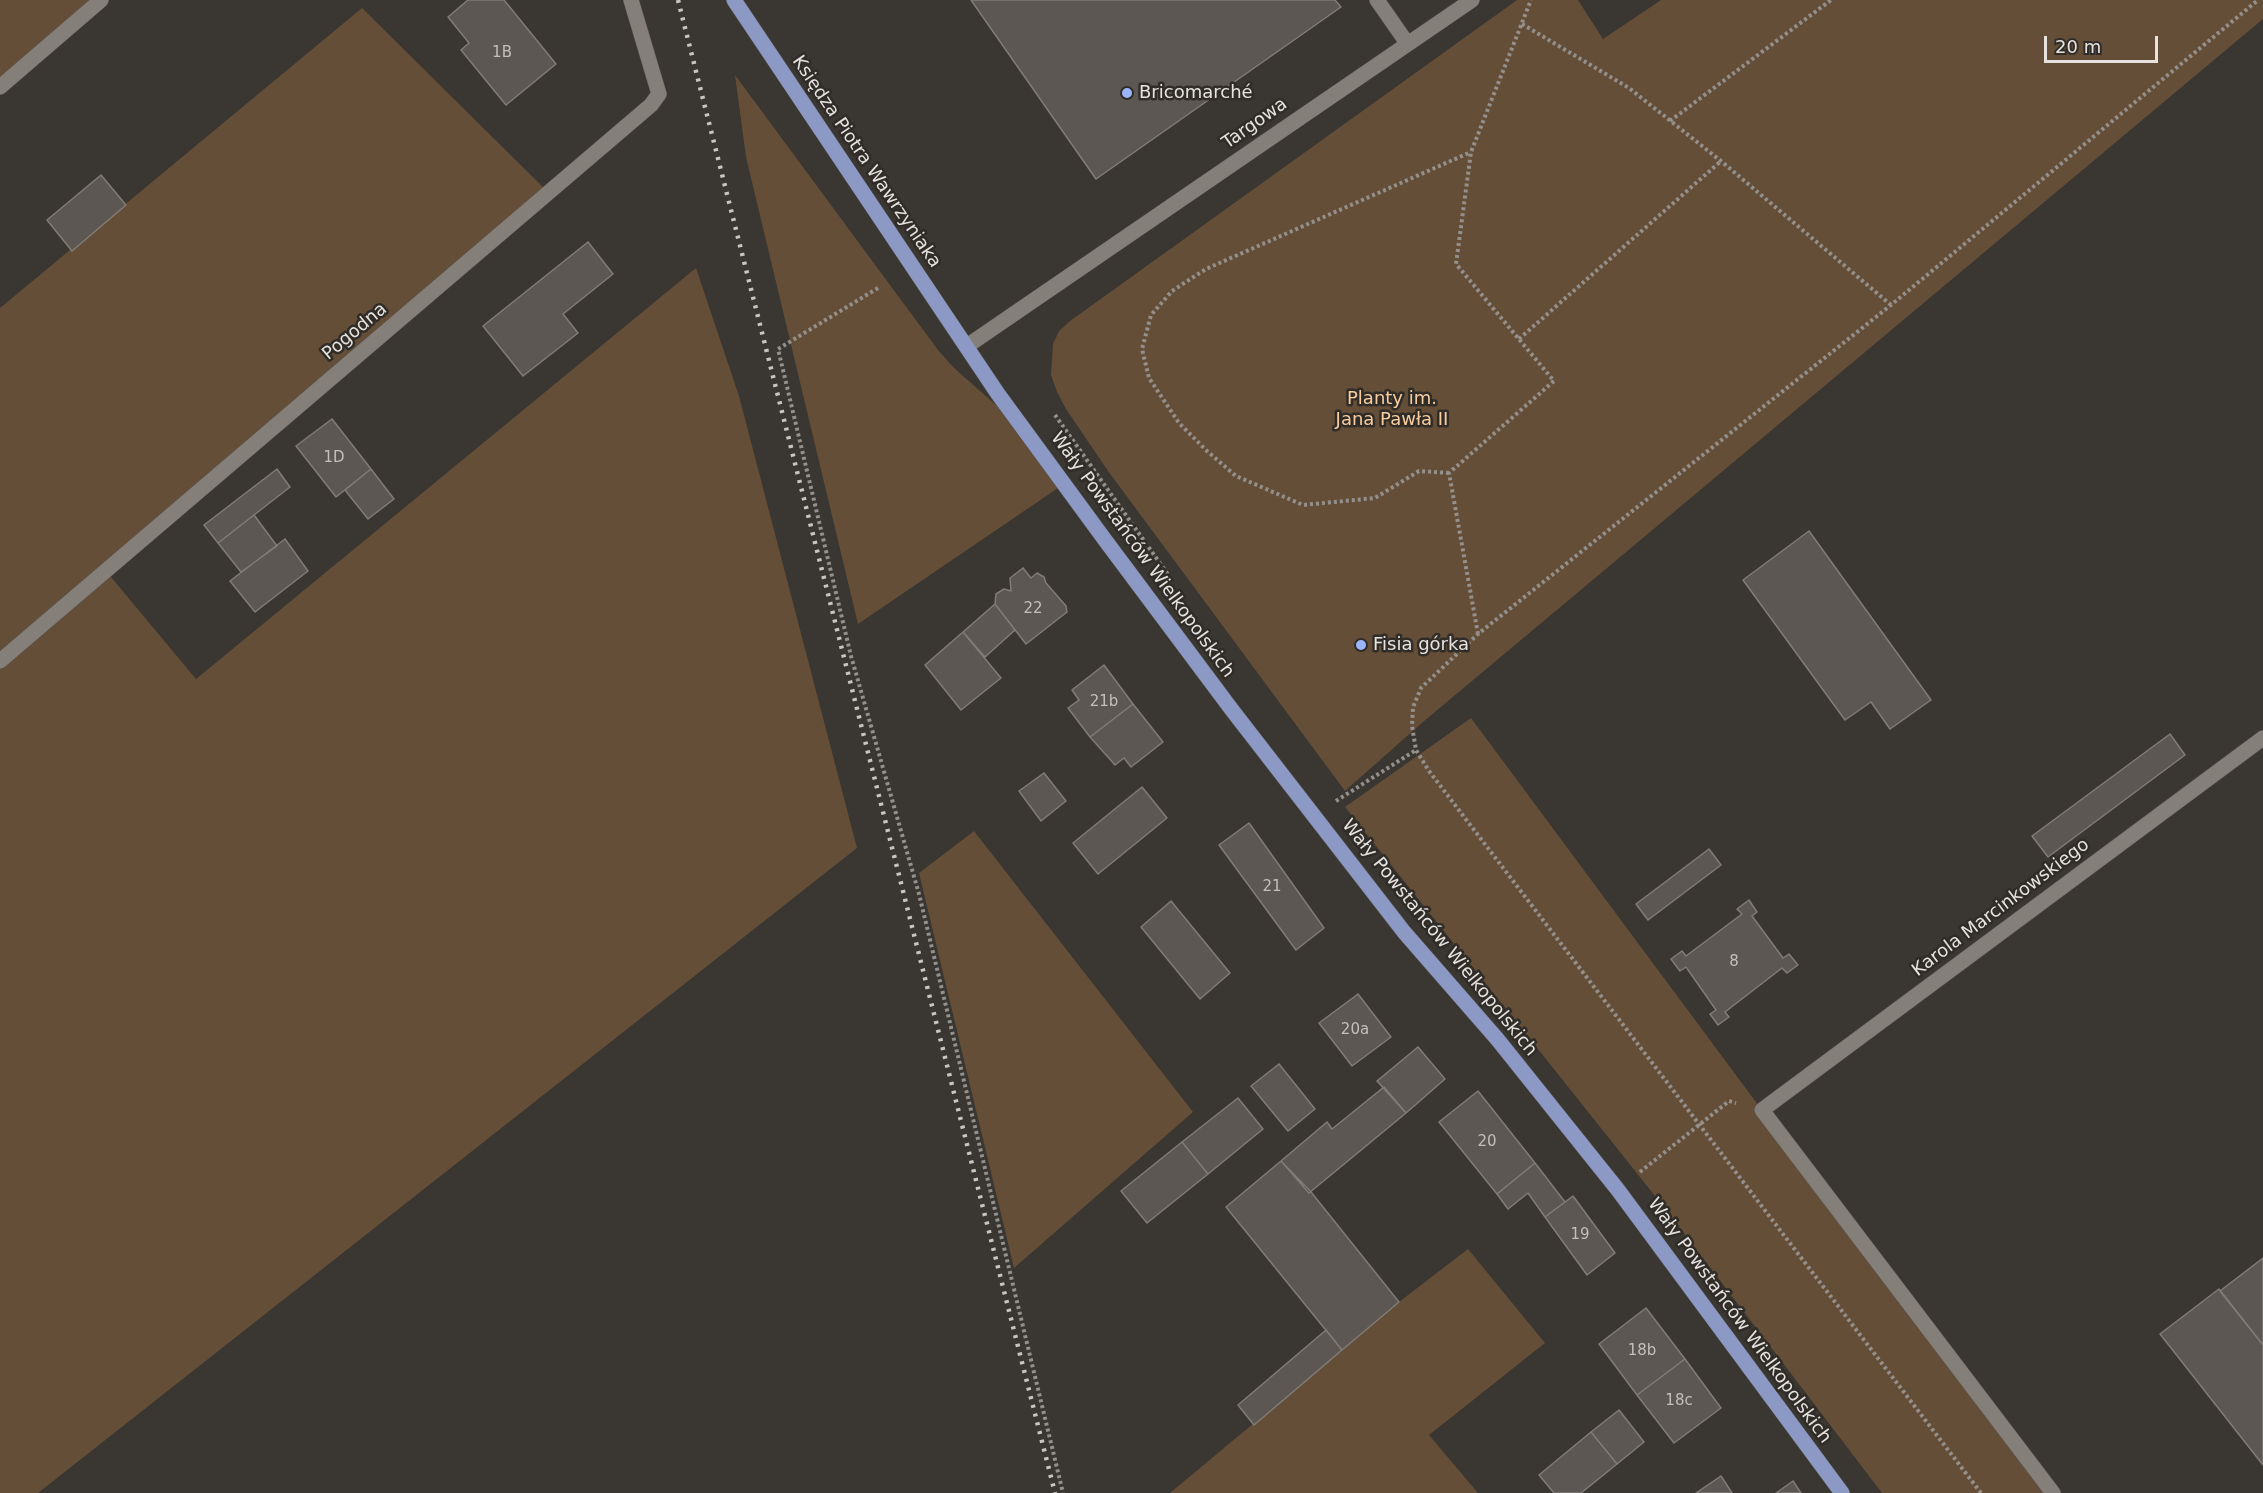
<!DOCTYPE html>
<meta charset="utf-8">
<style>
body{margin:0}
#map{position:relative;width:2263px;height:1493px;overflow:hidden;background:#3a3631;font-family:"DejaVu Sans",sans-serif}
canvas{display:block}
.scale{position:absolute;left:2044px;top:36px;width:114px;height:27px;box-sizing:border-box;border:3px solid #e6e2df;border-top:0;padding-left:8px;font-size:18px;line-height:21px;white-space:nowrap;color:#e6e2df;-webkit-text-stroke:4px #302c27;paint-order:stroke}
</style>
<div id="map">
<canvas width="2263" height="1493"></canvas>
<div class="scale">20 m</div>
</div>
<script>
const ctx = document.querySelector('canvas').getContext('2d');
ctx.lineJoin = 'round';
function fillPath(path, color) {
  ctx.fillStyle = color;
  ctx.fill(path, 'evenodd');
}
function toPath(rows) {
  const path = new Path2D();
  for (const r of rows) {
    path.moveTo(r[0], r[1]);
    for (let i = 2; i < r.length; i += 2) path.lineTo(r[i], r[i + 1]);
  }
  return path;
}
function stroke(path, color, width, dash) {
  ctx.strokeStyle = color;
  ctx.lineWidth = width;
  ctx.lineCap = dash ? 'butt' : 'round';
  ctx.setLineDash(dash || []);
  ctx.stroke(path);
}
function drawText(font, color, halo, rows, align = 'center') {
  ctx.font = font + ' "DejaVu Sans",sans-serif';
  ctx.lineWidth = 5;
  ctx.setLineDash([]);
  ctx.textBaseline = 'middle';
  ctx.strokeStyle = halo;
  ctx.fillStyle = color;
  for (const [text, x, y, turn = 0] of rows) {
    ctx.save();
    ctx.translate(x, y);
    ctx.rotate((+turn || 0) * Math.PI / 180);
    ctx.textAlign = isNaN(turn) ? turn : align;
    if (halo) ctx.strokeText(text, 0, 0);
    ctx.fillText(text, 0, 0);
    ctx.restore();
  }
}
const green = toPath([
 [0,0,100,0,0,85],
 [1517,0,1578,0,1603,39,1661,0,2263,0,2263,19,1423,722,1345,791,1108,471,1066,409,1057,392,1051,375,1053,344,1059,331,1070,321],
 [362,8,549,193,106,571,196,679,696,268,739,396,857,848,38,1493,0,1493,0,308],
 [735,75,938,350,954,368,1029,434,1064,484,858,624,746,157],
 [1471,718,2046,1493,1882,1493,1667,1211,1345,807],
 [974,831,1193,1112,1014,1268,919,873],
 [1468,1249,1545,1343,1429,1435,1478,1493,1170,1493,1399,1302]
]);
const building = toPath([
 [468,0,504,0,556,64,506,105,461,50,469,43,448,17,468,0],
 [971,0,1335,0,1341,7,1096,179,971,0],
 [101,175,126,205,72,251,47,220,101,175],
 [588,242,613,274,563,314,578,333,523,376,483,326,588,242],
 [332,419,371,469,336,497,296,446,332,419],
 [277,469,290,487,218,543,204,525,277,469],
 [371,469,394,499,368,519,345,490,371,469],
 [254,515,277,546,241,572,218,543,254,515],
 [1809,531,1931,700,1890,729,1871,702,1845,720,1743,580,1809,531],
 [285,539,308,571,255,612,230,581,285,539],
 [1023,568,1031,578,1037,573,1044,577,1046,583,1066,606,1067,612,1026,644,995,604,996,594,1004,589,1011,591,1010,578,1023,568],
 [995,604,1015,630,985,657,963,632,995,604],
 [963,632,1001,678,961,710,925,665,963,632],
 [1104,665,1133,704,1090,737,1068,708,1079,700,1072,690,1104,665],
 [1133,704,1163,742,1131,767,1124,758,1115,765,1090,737,1133,704],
 [2170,734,2185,755,2048,857,2032,836,2170,734],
 [1044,773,1066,801,1041,821,1019,791,1044,773],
 [1142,787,1167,818,1098,874,1073,843,1142,787],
 [1249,823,1324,928,1296,950,1219,845,1249,823],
 [1709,849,1721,865,1648,920,1636,904,1709,849],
 [1749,900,1757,912,1752,916,1783,958,1789,954,1798,965,1787,973,1782,968,1725,1012,1729,1017,1718,1025,1710,1014,1716,1010,1686,967,1680,971,1671,959,1682,951,1686,956,1742,914,1737,909,1749,900],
 [1171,901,1230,973,1200,999,1141,927,1171,901],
 [1358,994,1391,1037,1352,1066,1319,1023,1358,994],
 [1418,1047,1445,1079,1406,1113,1377,1081,1418,1047],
 [1279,1064,1315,1109,1288,1131,1251,1086,1279,1064],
 [1384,1087,1406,1113,1309,1193,1281,1161,1327,1122,1332,1129,1384,1087],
 [1478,1091,1535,1163,1497,1194,1439,1122,1478,1091],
 [1238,1098,1263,1129,1208,1174,1182,1142,1238,1098],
 [1182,1142,1208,1174,1147,1223,1121,1191,1182,1142],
 [1281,1161,1311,1192,1399,1302,1342,1350,1226,1207,1281,1161],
 [1535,1163,1565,1202,1545,1217,1528,1193,1508,1209,1497,1194,1535,1163],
 [1573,1196,1615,1253,1587,1275,1545,1217,1573,1196],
 [2263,1258,2263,1345,2220,1291,2263,1258],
 [2219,1289,2263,1345,2263,1465,2160,1334,2219,1289],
 [1646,1308,1685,1359,1637,1395,1599,1344,1646,1308],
 [1326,1330,1342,1350,1254,1425,1238,1405,1326,1330],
 [1685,1359,1721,1408,1674,1443,1637,1395,1685,1359],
 [1619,1410,1644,1442,1617,1464,1591,1432,1619,1410],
 [1591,1432,1617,1464,1581,1493,1554,1493,1539,1475,1591,1432],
 [1721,1476,1732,1493,1696,1493,1721,1476],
 [1793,1481,1801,1493,1776,1493,1793,1481]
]);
const path = toPath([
 [1522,24,1629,88,1721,161,1891,305],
 [1670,121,1831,0],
 [878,288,778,349,851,656,919,894,1063,1493],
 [1519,339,1721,161],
 [1055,415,1169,576],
 [1449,473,1419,471,1375,498,1303,505,1236,476,1207,451,1179,423,1149,378,1142,349,1151,315,1172,291,1206,269,1471,152],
 [1478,634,1449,473,1554,381,1456,264,1471,152,1531,0],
 [1336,801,1416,750],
 [1640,1172,1729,1101,1736,1103],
 [1981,1493,1429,771,1416,750,1412,726,1413,707,1421,688,1478,634,1891,305,2258,0]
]);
const minor = toPath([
 [1377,0,1407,43],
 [0,87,101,0],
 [967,346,1472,0],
 [0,661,651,105,659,94,631,0],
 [2053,1493,1762,1110,2263,738]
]);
const major = toPath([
 [734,0,998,394,1105,540,1232,710,1404,932,1498,1040,1618,1190,1842,1493]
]);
const rail = toPath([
 [678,0,1055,1493]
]);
const markers = [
 [1127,93,6,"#9bb5fd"],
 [1361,645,6,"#9bb5fd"]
];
const numberNames = [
 ["1B",502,53],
 ["1D",334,458],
 ["22",1033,609],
 ["21b",1104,702],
 ["21",1272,887],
 ["8",1734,962],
 ["20a",1355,1030],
 ["20",1487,1142],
 ["19",1580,1235],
 ["18b",1642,1351],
 ["18c",1679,1401]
];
const poiNames = [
 ["Bricomarché",1139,93],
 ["Fisia górka",1373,645]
];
const streetNames = [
 ["Targowa",1255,124,-35],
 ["Księdza Piotra Wawrzyniaka",866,162,56],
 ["Pogodna",355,332,-40],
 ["Wały Powstańców Wielkopolskich",1142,555,54],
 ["Karola Marcinkowskiego",2001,908,-37],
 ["Wały Powstańców Wielkopolskich",1439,938,51],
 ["Wały Powstańców Wielkopolskich",1739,1321,54]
];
const parkNames = [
 ["Planty im.",1392,399],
 ["Jana Pawła II",1392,420]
];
fillPath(green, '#644e37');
fillPath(building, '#5c5752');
stroke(building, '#817c76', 1.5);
stroke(minor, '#595450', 16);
stroke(major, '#595450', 16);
stroke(path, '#94908c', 4, [3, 3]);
stroke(minor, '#857f7a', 15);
stroke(major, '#8b99c4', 15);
stroke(rail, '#c9c5c2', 4.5, [3, 6]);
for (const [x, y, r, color] of markers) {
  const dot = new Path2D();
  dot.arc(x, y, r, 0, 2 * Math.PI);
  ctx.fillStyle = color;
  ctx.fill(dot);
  stroke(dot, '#302c27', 2);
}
drawText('15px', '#c4bfbc', null, numberNames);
drawText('18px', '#e6e2df', '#302c27', poiNames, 'left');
drawText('18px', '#e6e2df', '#302c27', streetNames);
drawText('18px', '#f9cda0', '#302c27', parkNames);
</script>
